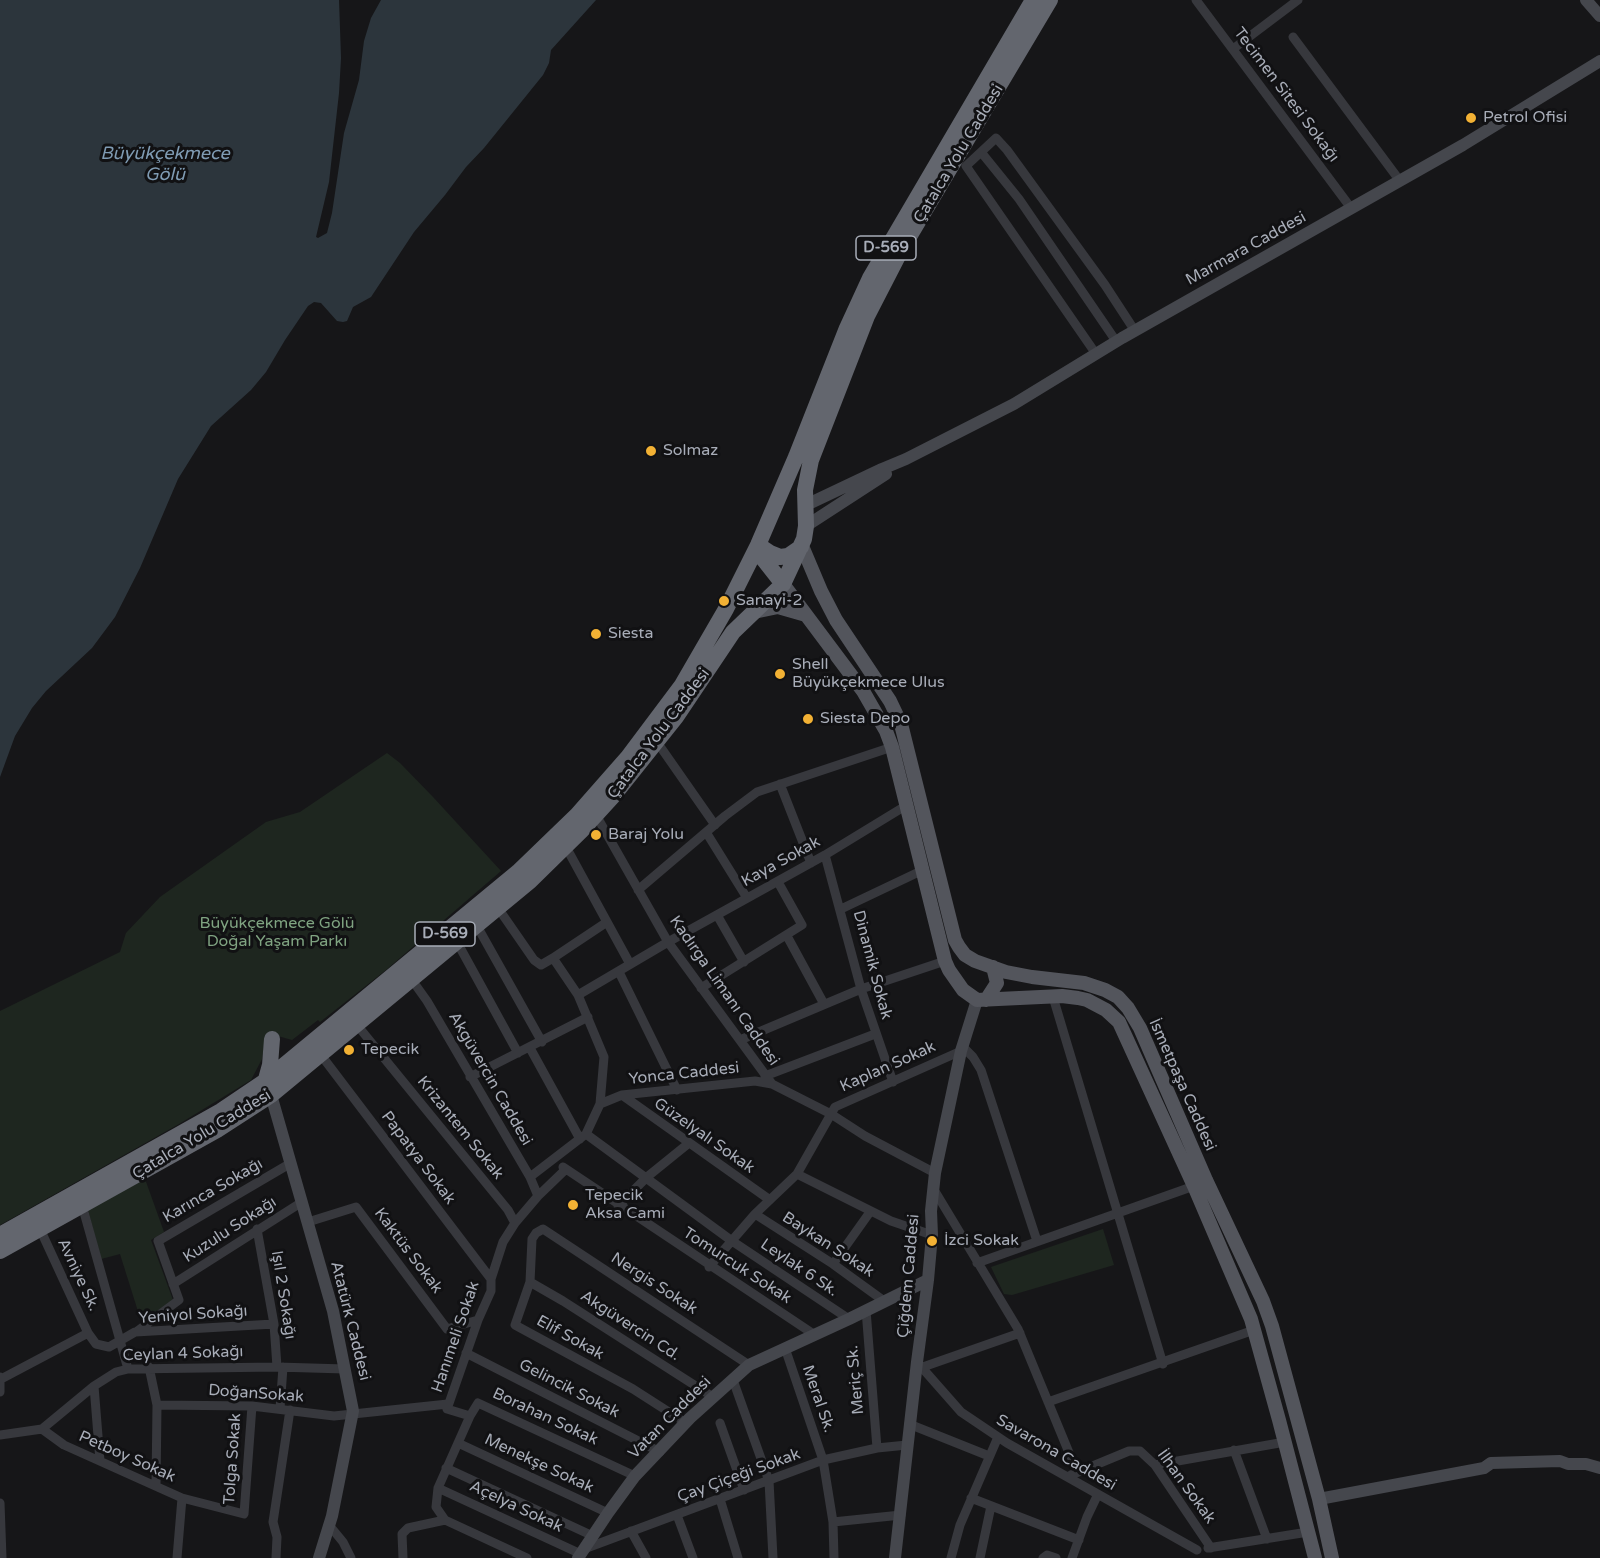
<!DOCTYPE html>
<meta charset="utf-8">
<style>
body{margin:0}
canvas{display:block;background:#161618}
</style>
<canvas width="1600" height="1558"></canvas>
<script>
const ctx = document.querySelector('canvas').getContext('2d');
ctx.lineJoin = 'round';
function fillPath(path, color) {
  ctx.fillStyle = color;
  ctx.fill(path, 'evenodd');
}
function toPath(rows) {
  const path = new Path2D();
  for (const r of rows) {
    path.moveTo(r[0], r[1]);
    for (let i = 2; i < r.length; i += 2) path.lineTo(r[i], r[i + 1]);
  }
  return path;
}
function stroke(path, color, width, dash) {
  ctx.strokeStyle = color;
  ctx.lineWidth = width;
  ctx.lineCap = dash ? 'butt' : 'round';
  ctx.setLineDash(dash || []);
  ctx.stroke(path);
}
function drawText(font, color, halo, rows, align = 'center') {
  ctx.font = font + ' "Varela Round",sans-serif';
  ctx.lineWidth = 6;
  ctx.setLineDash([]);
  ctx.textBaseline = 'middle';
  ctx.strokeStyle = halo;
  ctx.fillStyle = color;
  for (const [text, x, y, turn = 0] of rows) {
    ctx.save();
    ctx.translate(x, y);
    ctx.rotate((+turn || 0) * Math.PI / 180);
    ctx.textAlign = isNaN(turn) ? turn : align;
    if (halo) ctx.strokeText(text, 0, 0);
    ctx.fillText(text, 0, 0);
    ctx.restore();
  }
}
const green = toPath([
 [387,753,400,763,433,797,501,871,386,970,320,1022,318,1020,292,1040,278,1036,265,1039,262,1059,251,1080,179,1124,0,1225,0,1011,120,952,126,933,160,897,266,822,300,812],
 [145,1179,164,1232,151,1240,173,1300,142,1324,120,1254,101,1259,88,1210],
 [1103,1229,1114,1265,1012,1295,1004,1294,991,1267]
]);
const water = toPath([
 [0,0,339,0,341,58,339,93,329,182,316,237,318,238,327,233,332,213,344,133,359,80,364,41,371,18,381,0,596,0,551,50,549,63,543,75,484,148,466,167,445,195,414,232,371,297,353,307,347,321,343,322,337,321,321,303,314,302,308,306,285,340,266,372,251,390,211,426,178,479,140,568,115,617,92,648,46,691,32,708,15,736,0,777]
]);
const street = toPath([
 [1196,0,1351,208],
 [1293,37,1400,181],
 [1233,49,1298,0],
 [981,152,996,138,1007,150,1105,285,1135,331],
 [1096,354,966,166,981,152,1019,199,1116,341],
 [657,742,715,825],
 [780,784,811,863],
 [596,815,668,942,772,1084,831,1114,865,1136,935,1173],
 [706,832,747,898],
 [566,847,630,964],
 [825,855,861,989,893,1082],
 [638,890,725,816,757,792,892,747],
 [498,908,534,960,541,965,553,958,578,995,604,1057,600,1104,586,1134,530,1177],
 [841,909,923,870],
 [717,915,744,962],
 [477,926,542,1042],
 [787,936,824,1004],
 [457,942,518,1053],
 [553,958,607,922],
 [619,972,677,1090],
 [412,980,427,1001,530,1177,538,1196],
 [701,988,802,925,778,882],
 [578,995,668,942,825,855,907,805],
 [1053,997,1163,1364],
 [357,1025,508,1210,515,1223],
 [740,1040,861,989,945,961],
 [963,1047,973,1057,981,1070,1037,1241],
 [530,1048,580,1139],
 [321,1055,491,1279],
 [765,1076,875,1034],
 [470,1077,588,1017],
 [622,1095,770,1200],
 [600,1104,622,1095,755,1081,772,1084],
 [586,1134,732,1241,849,1319],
 [563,1167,815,1335],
 [566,1169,538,1196,515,1223,503,1242,491,1279,491,1291,478,1320,447,1409,470,1416,478,1403,635,1476],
 [797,1174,891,1221,932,1235],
 [933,1188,1018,1329,1077,1472],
 [82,1205,128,1369],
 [618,1206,647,1177,689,1143],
 [755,1214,833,1264,884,1301],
 [308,1222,356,1207,447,1329,478,1320],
 [40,1229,88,1333,96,1344,109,1347,135,1332,274,1324],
 [257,1229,274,1324,277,1367],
 [977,1263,1194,1186],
 [833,1264,870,1212],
 [709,1267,755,1214,797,1174,835,1107,961,1051],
 [530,1282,563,1301,713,1397],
 [173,1284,302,1202],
 [866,1310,877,1448],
 [136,1332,179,1300,158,1241,291,1163],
 [785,1348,823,1460,833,1522,834,1558],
 [466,1353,660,1452],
 [917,1362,961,1412,1007,1443,1197,1550],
 [149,1367,157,1405,156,1486],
 [920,1368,1020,1333],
 [0,1377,0,1392],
 [1,1379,88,1333],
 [733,1380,769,1481,773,1558],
 [94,1386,100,1461],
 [1048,1402,1254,1330],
 [157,1405,252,1406,334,1416,448,1404],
 [280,1409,283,1367],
 [470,1416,438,1488,436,1507,445,1520,527,1558],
 [686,1423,633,1389,515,1325,530,1282,532,1239,536,1233,543,1229,749,1365],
 [720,1423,744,1490],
 [909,1424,989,1456],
 [42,1429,94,1386,116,1372,128,1369,277,1367,345,1369],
 [0,1435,42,1429,64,1445,182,1498,244,1514,252,1406],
 [458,1443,608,1513],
 [1234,1450,1267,1539],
 [1155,1465,1285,1442],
 [446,1468,593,1536],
 [1071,1475,1129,1451,1140,1451,1155,1465,1211,1548],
 [438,1488,581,1554],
 [971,1498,1079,1540],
 [720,1499,738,1558],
 [0,1503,2,1558],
 [677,1515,693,1558],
 [833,1522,901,1515],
 [329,1525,343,1542,351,1558],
 [631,1531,646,1558],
 [1208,1548,1308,1532],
 [584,1549,823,1460,877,1448,907,1445],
 [177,1558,182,1498],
 [276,1558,277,1537,273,1522,290,1410],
 [403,1558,402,1534,408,1528,445,1520],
 [951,1558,960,1525,998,1437],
 [980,1558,991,1506],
 [1043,1558,1047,1555,1056,1558],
 [1072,1558,1087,1517,1098,1494]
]);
const secondary = toPath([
 [1586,0,1600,16],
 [804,506,882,469,906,459,1014,404,1122,338,1463,145,1600,61],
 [806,526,886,474],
 [271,1095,333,1311,353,1411,332,1516,319,1558],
 [1319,1499,1484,1468,1491,1463,1560,1461,1568,1464,1586,1464,1600,1468],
 [578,1558,608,1513,635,1476,690,1418,749,1365,849,1319,928,1280],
 [895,1558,917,1362,928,1280,932,1235,931,1211,935,1173,961,1051,977,1000]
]);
const primary = toPath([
 [802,546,821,591,836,620,890,701,901,724,955,940,959,947,965,955,975,961,1006,972,1032,977,1084,983,1105,990,1118,997,1128,1008,1140,1028,1206,1180,1263,1301,1272,1326,1319,1499,1332,1558],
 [783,584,863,691,886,731,892,747,945,961,949,970,963,990,977,1000,1062,996,1078,998,1087,1000,1106,1010,1119,1022,1194,1186,1251,1319,1279,1420,1315,1558],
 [754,612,778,607,806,615],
 [986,1000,997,983,993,967]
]);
const highway = toPath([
 [758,545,770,553,780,557,788,556,801,547],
 [758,545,761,556,783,584],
 [265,1083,270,1065,272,1039],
 [0,1235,221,1111,264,1082,518,872,577,815,628,757,682,685,726,609,758,545,796,457,847,328,870,278,1033,0],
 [0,1251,217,1130,271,1095,530,881,581,831,613,796,676,717,733,632,783,584,804,539,806,526,805,490,811,460,867,316,900,252,1050,0]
]);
const markers = [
 [1471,118,6,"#f2b134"],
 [651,451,6,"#f2b134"],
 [724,601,6,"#f2b134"],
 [596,634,6,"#f2b134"],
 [780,674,6,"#f2b134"],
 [808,719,6,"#f2b134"],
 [596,835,6,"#f2b134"],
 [349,1050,6,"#f2b134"],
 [573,1205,6,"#f2b134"],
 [932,1241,6,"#f2b134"]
];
const shields = [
 [886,248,60],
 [445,934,60]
];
const shieldNames = [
 ["D-569",886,248],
 ["D-569",445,934]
];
const streetNames = [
 ["Tecimen Sitesi Sokağı",1286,95,53],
 ["Çatalca Yolu Caddesi",959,154,-59],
 ["Marmara Caddesi",1246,249,-29],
 ["Çatalca Yolu Caddesi",659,734,-53],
 ["Kaya Sokak",781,862,-29],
 ["Dinamik Sokak",872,965,75],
 ["Kadırga Limanı Caddesi",724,991,55],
 ["Kaplan Sokak",888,1067,-24],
 ["Yonca Caddesi",684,1074,-6],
 ["Akgüvercin Caddesi",490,1079,60],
 ["İsmetpaşa Caddesi",1182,1085,66],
 ["Krizantem Sokak",460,1128,51],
 ["Çatalca Yolu Caddesi",202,1135,-31],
 ["Güzelyalı Sokak",704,1136,35],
 ["Papatya Sokak",418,1158,53],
 ["Karınca Sokağı",213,1191,-30],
 ["Kuzulu Sokağı",230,1230,-33],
 ["Baykan Sokak",828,1245,33],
 ["Kaktüs Sokak",408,1251,53],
 ["Tomurcuk Sokak",737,1266,33],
 ["Leylak 6 Sk.",799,1268,34],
 ["Avniye Sk.",78,1275,65],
 ["Çiğdem Caddesi",909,1276,-85],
 ["Nergis Sokak",654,1284,33],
 ["Işıl 2 Sokağı",283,1295,81],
 ["Yeniyol Sokağı",193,1315,-4],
 ["Atatürk Caddesi",350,1321,76],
 ["Akgüvercin Cd.",630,1326,33],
 ["Hanımeli Sokak",456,1337,-71],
 ["Elif Sokak",570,1338,29],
 ["Ceylan 4 Sokağı",183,1354,-2],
 ["Meriç Sk.",856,1380,-95],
 ["Gelincik Sokak",569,1389,27],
 ["DoğanSokak",256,1394,4],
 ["Meral Sk.",818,1399,71],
 ["Borahan Sokak",545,1417,25],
 ["Vatan Caddesi",670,1418,-45],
 ["Savarona Caddesi",1056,1453,30],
 ["Petboy Sokak",127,1457,24],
 ["Tolga Sokak",233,1459,-86],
 ["Menekşe Sokak",539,1464,25],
 ["Çay Çiçeği Sokak",739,1476,-20],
 ["İlhan Sokak",1186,1487,54],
 ["Açelya Sokak",516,1507,25]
];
const poiNames = [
 ["Petrol Ofisi",1483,118],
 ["Solmaz",663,451],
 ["Sanayi-2",736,601],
 ["Siesta",608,634],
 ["Shell",792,665],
 ["Büyükçekmece Ulus",792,683],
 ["Siesta Depo",820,719],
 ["Baraj Yolu",608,835],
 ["Tepecik",361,1050],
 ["Tepecik",585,1196],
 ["Aksa Cami",585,1214],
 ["İzci Sokak",944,1241]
];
const parkNames = [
 ["Büyükçekmece Gölü",277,924],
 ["Doğal Yaşam Parkı",277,942]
];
const waterNames = [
 ["Büyükçekmece",165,154],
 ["Gölü",165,175]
];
fillPath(green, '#1e261f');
fillPath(water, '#2c353c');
stroke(street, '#37383d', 9);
stroke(secondary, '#45474d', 12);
stroke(primary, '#53555c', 14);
stroke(highway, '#63666e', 16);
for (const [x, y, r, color] of markers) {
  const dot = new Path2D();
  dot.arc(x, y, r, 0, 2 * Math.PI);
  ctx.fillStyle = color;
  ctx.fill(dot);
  stroke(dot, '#111113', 2);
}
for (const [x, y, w] of shields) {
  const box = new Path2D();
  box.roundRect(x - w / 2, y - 12, w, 24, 4.5);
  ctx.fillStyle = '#111113';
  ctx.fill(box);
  stroke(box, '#a8adb8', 1.5);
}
drawText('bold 15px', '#a8adb8', null, shieldNames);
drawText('16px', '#a8adb8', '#111113', streetNames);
drawText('16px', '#a8adb8', '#111113', poiNames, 'left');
drawText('16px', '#7fa381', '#111113', parkNames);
drawText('italic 18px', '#7f9bb3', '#111113', waterNames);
</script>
